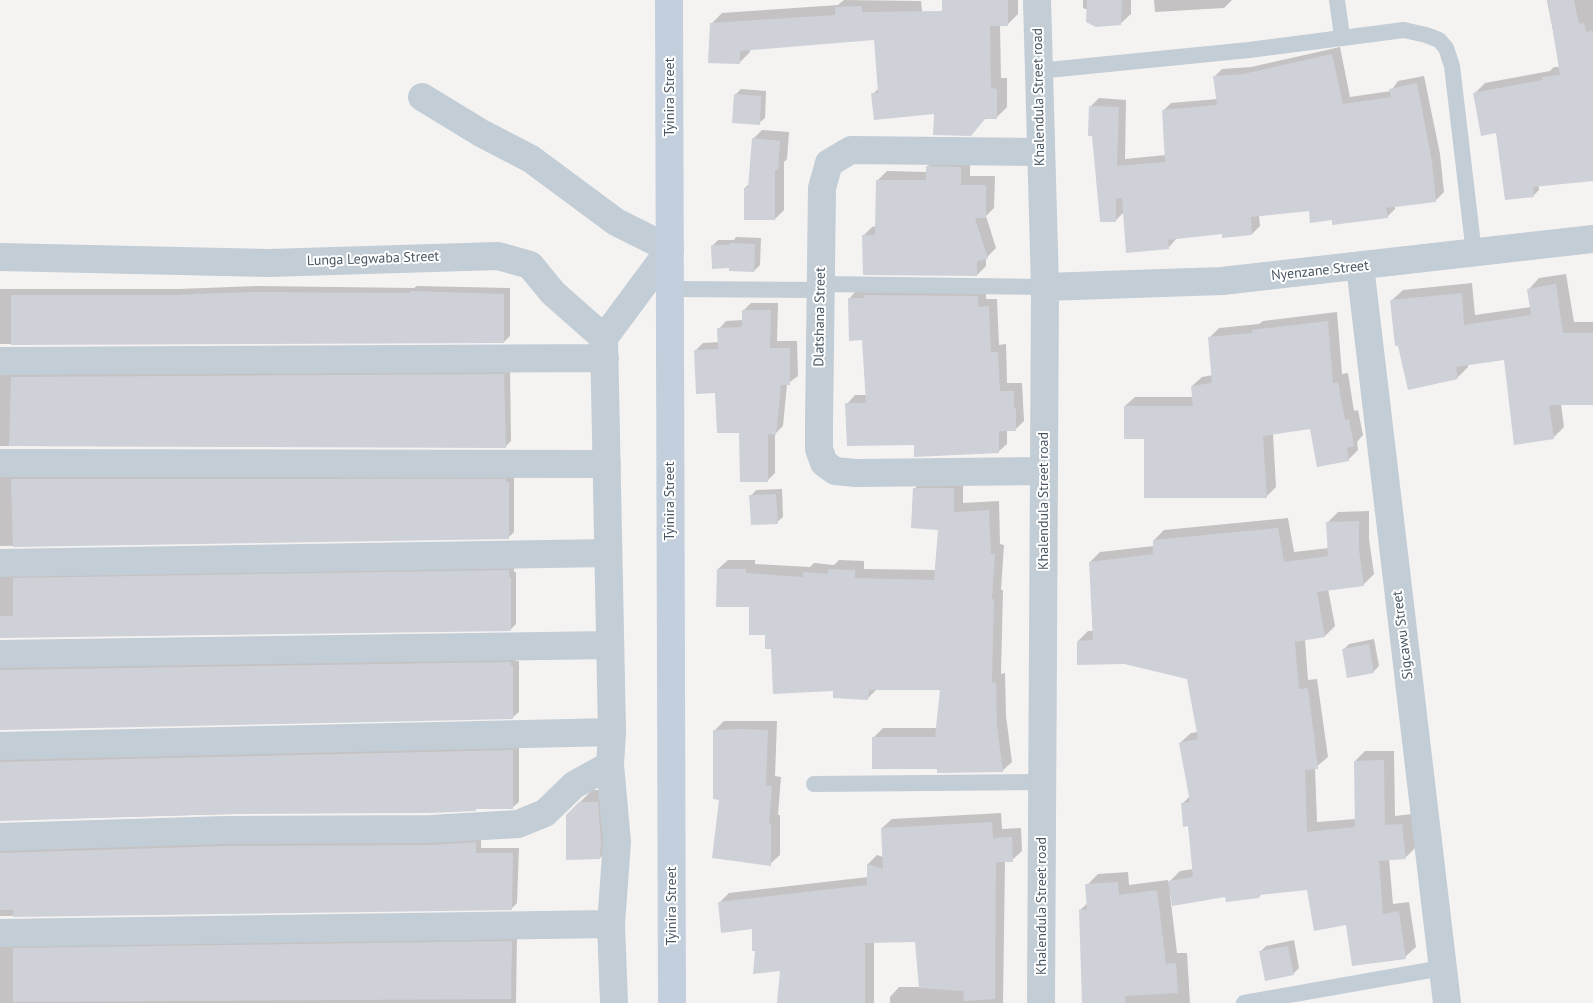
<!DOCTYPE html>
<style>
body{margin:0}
canvas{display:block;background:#f5f2f2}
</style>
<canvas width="1593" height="1003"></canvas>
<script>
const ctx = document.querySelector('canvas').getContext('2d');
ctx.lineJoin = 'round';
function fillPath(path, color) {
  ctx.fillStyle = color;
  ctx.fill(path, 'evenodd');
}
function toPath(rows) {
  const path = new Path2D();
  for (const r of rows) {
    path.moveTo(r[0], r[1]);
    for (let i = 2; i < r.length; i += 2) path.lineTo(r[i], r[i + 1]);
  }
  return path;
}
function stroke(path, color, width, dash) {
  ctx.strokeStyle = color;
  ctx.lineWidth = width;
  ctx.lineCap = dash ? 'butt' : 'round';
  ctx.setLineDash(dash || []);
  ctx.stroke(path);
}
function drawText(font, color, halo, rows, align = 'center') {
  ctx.font = font + ' "PT Sans",sans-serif';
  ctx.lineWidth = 4;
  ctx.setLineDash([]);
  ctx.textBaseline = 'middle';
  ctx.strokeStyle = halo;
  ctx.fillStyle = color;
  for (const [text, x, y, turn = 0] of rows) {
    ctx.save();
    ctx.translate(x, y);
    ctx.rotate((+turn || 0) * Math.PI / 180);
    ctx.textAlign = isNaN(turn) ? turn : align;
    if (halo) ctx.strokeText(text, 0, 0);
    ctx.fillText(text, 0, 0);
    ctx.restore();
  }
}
const shadow = toPath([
 [844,0,921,1,924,30,944,29,944,0,1018,0,1018,14,1007,25,1000,25,1001,78,1007,78,1007,107,996,118,935,113,873,94,879,88,875,38,750,49,750,52,739,63,711,24,722,13,838,5],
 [1083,0,1131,0,1131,14,1120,24,1083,8],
 [1154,0,1232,0,1224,8,1155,12],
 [1547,0,1593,0,1593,122,1497,132,1474,94,1485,83,1550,71,1554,67,1560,67],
 [1340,47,1350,97,1391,91,1398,81,1424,76,1440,154,1444,192,1436,200,1395,206,1395,209,1387,217,1333,219,1310,210,1259,215,1260,226,1252,234,1223,233,1177,238,1169,247,1124,212,1115,221,1091,106,1099,98,1126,100,1125,159,1166,155,1163,111,1171,103,1217,99,1214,77,1222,69,1251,67],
 [741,89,766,91,765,118,759,123,735,95],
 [762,130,789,132,787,159,784,162,784,210,775,219,745,188,749,184,753,139],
 [936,158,970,158,970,176,995,176,994,208,986,216,996,248,986,258,986,266,977,275,863,236,872,227,876,226,878,180,887,171,927,172,927,167],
 [1536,163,1539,190,1533,196,1506,199],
 [736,237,761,238,760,265,754,271,730,267,712,246,718,240,734,240],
 [1566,274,1574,322,1593,322,1593,404,1561,404,1564,427,1553,438,1505,359,1468,364,1468,367,1457,378,1392,300,1403,290,1472,283,1475,315,1531,307,1529,289,1539,278],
 [257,286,414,288,417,286,510,288,510,336,504,342,0,344,0,289,178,289],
 [986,288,986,299,997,299,999,345,1006,344,1007,383,1022,383,1024,421,1016,429,1007,429,1007,444,998,452,916,443,847,404,855,395,867,395,863,339,849,299,857,290],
 [751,303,778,303,777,341,797,341,798,376,787,384,783,426,775,434,775,473,767,481,695,351,703,343,719,342,719,329,726,321,743,320,743,311],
 [1337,312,1342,374,1348,373,1354,411,1358,410,1363,435,1357,442,1358,450,1348,460,1311,428,1273,433,1276,487,1266,497,1146,438,1125,406,1135,397,1193,397,1192,386,1202,377,1213,375,1209,338,1219,328,1259,324,1263,321],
 [510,369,511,441,505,447,0,446,0,370],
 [0,472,514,476,514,532,508,538,0,546],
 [963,478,963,503,999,501,1000,544,1004,545,1001,590,1003,590,1001,674,1005,673,1006,716,1012,762,1002,771,939,767,873,738,883,728,937,728,941,689,877,689,867,699,835,690,772,648,750,606,718,569,728,560,755,560,755,564,810,567,814,563,834,565,839,560,864,561,864,569,936,570,939,529,914,489,924,479],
 [782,489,783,517,777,522,751,496,756,490],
 [1369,511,1369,539,1374,574,1364,584,1328,589,1335,626,1325,636,1305,639,1308,680,1317,679,1328,757,1315,768,1317,822,1356,819,1355,761,1365,751,1394,751,1395,816,1412,814,1416,847,1405,858,1389,859,1393,904,1409,902,1416,947,1405,957,1347,924,1308,889,1262,893,1259,897,1170,895,1177,953,1187,953,1190,1003,1083,1003,1081,909,1088,903,1087,885,1098,874,1128,872,1129,885,1168,880,1168,883,1180,871,1194,869,1189,825,1182,804,1190,796,1180,743,1191,733,1198,732,1188,678,1078,641,1088,631,1093,631,1090,562,1100,552,1154,546,1154,540,1164,530,1288,518,1294,552,1329,548,1328,522,1338,512],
 [514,565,514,572,516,572,516,624,510,630,0,637,0,572],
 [1374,639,1379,666,1373,672,1343,650,1349,644],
 [516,657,516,661,519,661,519,712,513,717,0,729,0,663],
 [724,721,777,721,775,776,781,777,778,815,780,815,780,855,770,864,720,799,714,731],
 [519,745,519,802,513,807,0,820,0,755],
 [592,790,609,790,612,846,600,858,567,815],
 [1001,813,1002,829,1021,828,1022,851,1012,860,1005,861,1003,1003,890,1003,890,997,899,987,920,987,916,941,874,942,874,1003,778,1003,781,970,756,950,753,928,719,903,729,893,868,877,868,864,877,855,883,857,882,828,892,819],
 [481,837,481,848,519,848,517,903,511,909,0,916,0,846],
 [517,936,516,1003,0,1003,0,942],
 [1294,940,1299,968,1293,974,1260,952,1266,946]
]);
const building = toPath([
 [942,0,1008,0,1008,26,990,26,991,88,997,89,997,119,985,119,971,136,933,135,934,114,874,120,871,93,878,93,874,40,740,51,740,64,708,63,710,23,835,15,835,7,862,6,862,12,942,11],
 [1087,0,1122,0,1121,25,1096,27,1086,22],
 [1548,0,1574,0,1579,24,1584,23,1586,32,1593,31,1593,181,1533,187,1534,197,1505,200,1496,133,1481,136,1473,93,1542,80,1542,77,1560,75],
 [1332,54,1343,104,1391,97,1389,89,1417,83,1432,162,1436,202,1386,208,1388,218,1332,225,1332,220,1310,223,1309,211,1251,217,1252,235,1222,238,1222,234,1168,240,1169,249,1126,253,1122,198,1116,199,1116,222,1100,222,1092,136,1088,136,1089,106,1119,107,1117,166,1165,162,1162,110,1217,105,1213,76,1243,74],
 [734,94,761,96,760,125,732,123],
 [752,138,780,141,778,170,775,170,775,220,744,220,744,188,748,188],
 [926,166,961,167,961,185,986,185,986,218,975,218,988,259,977,261,977,276,863,275,862,235,875,235,876,180,926,180],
 [729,243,755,244,754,272,729,271,729,268,712,269,711,245,729,245],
 [1556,284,1563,333,1593,333,1593,405,1549,405,1554,439,1514,445,1504,360,1456,367,1458,379,1408,390,1398,346,1395,346,1390,300,1462,293,1464,325,1531,315,1527,289],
 [410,291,504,294,504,343,11,345,11,295,172,295,251,292,410,293],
 [863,295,978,296,978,307,989,306,991,352,998,352,1000,391,1014,391,1014,408,1016,408,1016,431,999,431,999,453,914,457,914,445,847,446,845,403,866,403,862,340,849,341,848,298,864,298],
 [742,310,771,310,770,348,790,348,790,385,781,385,776,435,768,434,768,482,740,482,739,433,717,433,715,393,696,394,694,350,718,349,717,328,742,327],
 [1328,321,1333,383,1338,382,1345,420,1349,419,1354,446,1347,448,1349,461,1317,467,1310,429,1263,436,1267,498,1144,498,1144,439,1124,439,1124,406,1193,406,1191,386,1212,383,1208,337,1252,333,1252,330],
 [504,374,506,448,9,446,11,377],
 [11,479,506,479,506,482,509,482,509,539,13,547],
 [913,488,954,488,954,512,989,510,991,554,995,554,992,599,994,599,992,683,996,682,997,726,1003,772,937,773,937,769,872,769,872,737,935,737,940,690,869,690,868,700,833,698,833,691,773,694,771,649,765,649,765,635,749,635,749,607,716,607,717,569,746,569,746,573,803,577,803,572,828,574,828,569,855,570,855,578,934,580,938,530,911,528],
 [776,494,778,524,751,525,749,495],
 [1359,521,1359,550,1364,586,1317,592,1325,637,1295,642,1299,689,1308,688,1318,769,1305,770,1307,832,1355,827,1354,761,1384,760,1385,825,1402,824,1406,859,1379,861,1383,914,1399,911,1406,959,1352,966,1346,925,1314,931,1307,890,1259,895,1259,898,1226,902,1225,897,1172,906,1168,881,1193,877,1188,826,1183,827,1181,803,1190,802,1179,743,1198,739,1187,679,1124,664,1077,665,1077,641,1093,640,1089,562,1153,554,1153,540,1278,528,1284,562,1328,556,1326,522],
 [509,570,509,577,511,577,511,631,0,638,0,616,13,616,13,578],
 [1369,644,1374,673,1347,678,1342,649],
 [511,662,511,666,513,666,513,719,0,730,0,670],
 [740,729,768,730,766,785,772,786,769,824,771,824,771,866,712,858,719,800,713,799,713,730],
 [513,750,513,809,476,809,476,811,431,813,226,814,0,821,0,762],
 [579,802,598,802,601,842,600,859,566,860,566,815],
 [992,822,993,838,1012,837,1013,862,996,862,995,999,964,1001,963,991,919,988,915,942,865,943,865,1003,777,1003,780,971,753,974,755,951,752,951,752,929,721,933,718,902,867,885,867,864,883,869,881,828],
 [476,842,476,853,513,853,512,910,13,917,13,910,0,910,0,853,226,846,431,845],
 [1118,882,1119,895,1157,890,1166,964,1176,963,1178,993,1125,996,1125,1003,1082,1003,1079,909,1087,910,1085,884],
 [512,941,511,999,13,1002,13,948],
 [1288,946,1294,975,1265,981,1259,951]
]);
const lane = toPath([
 [1337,0,1342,36],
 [1038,71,1249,50,1404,30,1426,35,1439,40,1446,48,1452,66,1474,253],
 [821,284,1045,287],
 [670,289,821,290],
 [814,784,1043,782],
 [1244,1003,1442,968]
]);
const street = toPath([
 [1037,0,1045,287,1041,1003],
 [1040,152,851,150,829,163,822,188,819,425,819,449,824,463,835,471,856,473,1044,471],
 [0,257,269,263,498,256,530,265,553,293,604,338,670,249,616,222,531,159,481,133,422,97],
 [1360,266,1447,1003],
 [1045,287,1222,281,1593,239],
 [604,338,612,732,610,765,617,842,611,924,614,1003],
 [0,361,605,358],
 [0,463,607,464],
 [0,563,608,553],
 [0,654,610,645],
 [0,746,612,732],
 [0,837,226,830,431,829,518,824,545,813,574,785,610,765],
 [0,933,611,924]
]);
const secondary = toPath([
 [669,0,672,1003]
]);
const streetNames = [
 ["Tyinira Street",670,97,-90],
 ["Khalendula Street road",1039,97,-91],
 ["Lunga Legwaba Street",373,259,-2],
 ["Nyenzane Street",1320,271,-6],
 ["Dlatshana Street",820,317,-89],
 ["Tyinira Street",670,501,-90],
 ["Khalendula Street road",1044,501,-90],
 ["Sigcawu Street",1403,635,-97],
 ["Tyinira Street",672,906,-90],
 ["Khalendula Street road",1042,906,-90]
];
fillPath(shadow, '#0003');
fillPath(building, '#ced1d8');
stroke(lane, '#c2cdd5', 16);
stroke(street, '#c2cdd5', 28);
stroke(secondary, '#c4cfdd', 28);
drawText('14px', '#485663', '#fff', streetNames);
</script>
